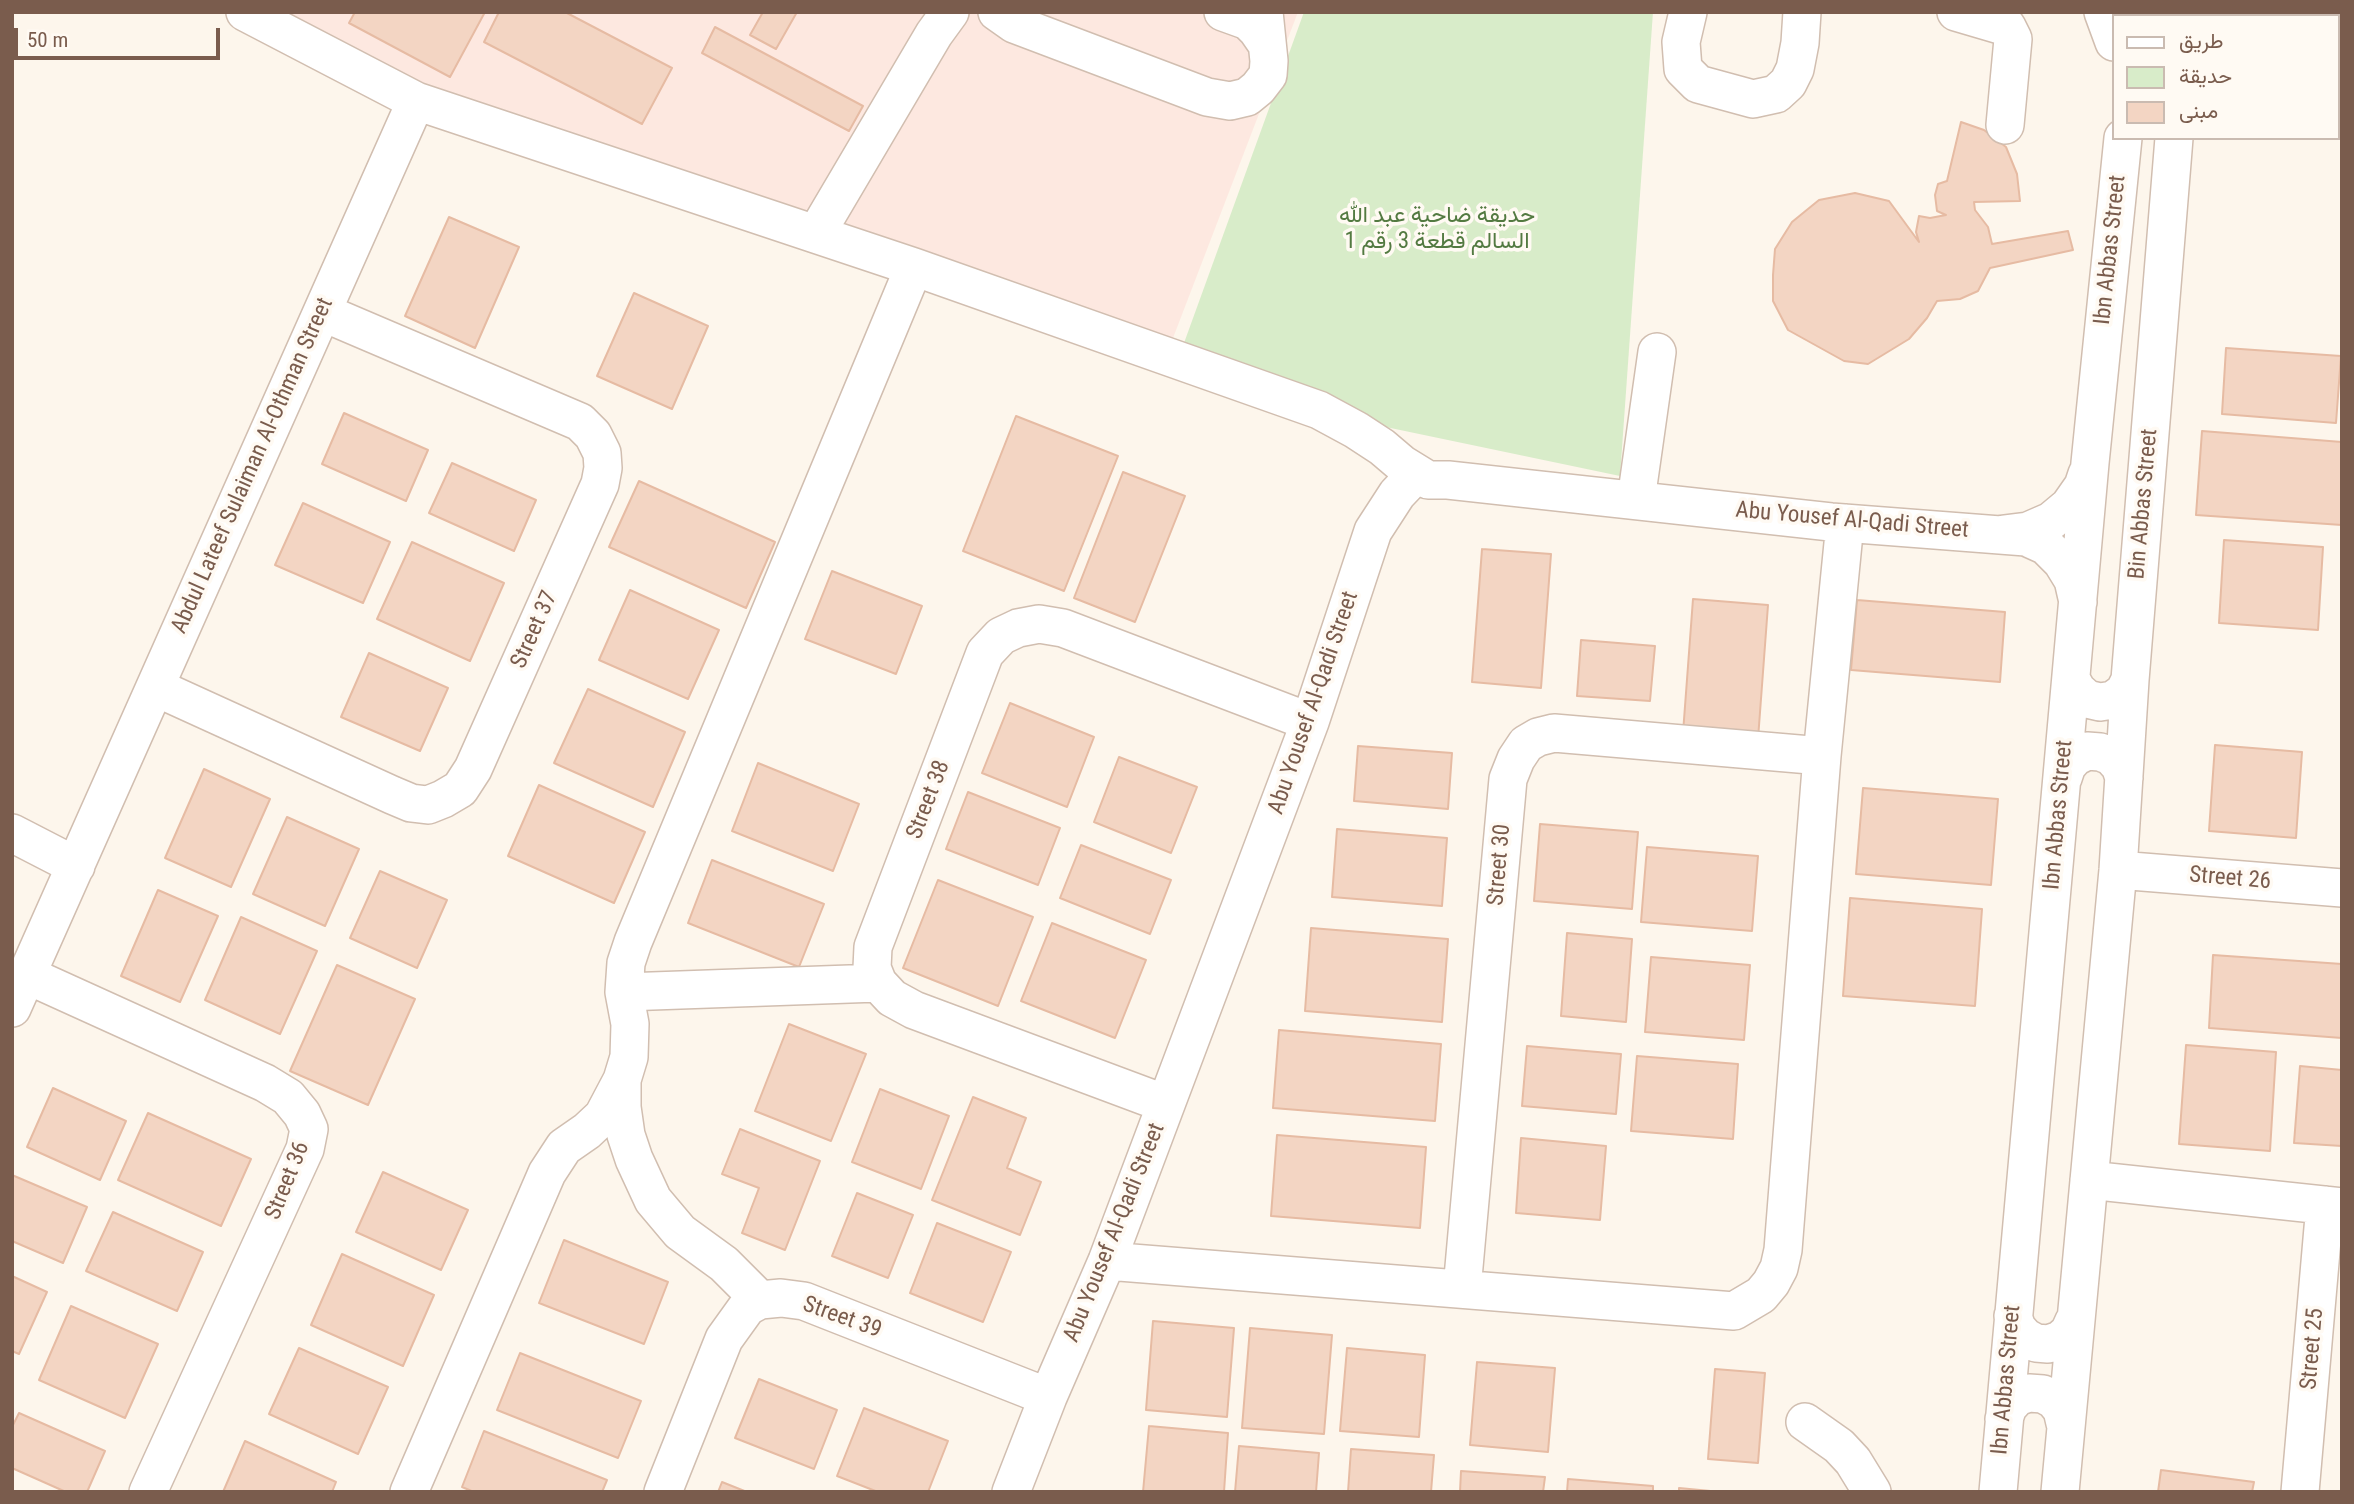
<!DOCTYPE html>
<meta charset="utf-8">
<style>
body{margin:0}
#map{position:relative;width:2354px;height:1504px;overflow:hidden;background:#fdf6ec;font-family:"Roboto Condensed",Vazirmatn,sans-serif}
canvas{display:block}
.frame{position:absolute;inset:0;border:14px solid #7a5c4d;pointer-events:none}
.legend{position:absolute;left:2112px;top:14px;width:228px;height:126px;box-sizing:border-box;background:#fffaf3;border:2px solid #cabbb1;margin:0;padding:9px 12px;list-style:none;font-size:21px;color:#7a5c4d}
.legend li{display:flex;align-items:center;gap:14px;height:35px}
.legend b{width:35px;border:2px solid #cabbb1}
.scale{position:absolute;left:14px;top:28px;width:206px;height:32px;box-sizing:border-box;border:4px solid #7a5c4d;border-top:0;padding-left:9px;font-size:21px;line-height:24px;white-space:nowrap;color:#7a5c4d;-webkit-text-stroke:5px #fffaf3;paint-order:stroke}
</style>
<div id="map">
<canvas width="2354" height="1504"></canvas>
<div class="frame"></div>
<ul class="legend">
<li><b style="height:9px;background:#fff"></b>طريق</li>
<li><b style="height:19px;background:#d8ecc9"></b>حديقة</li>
<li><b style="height:19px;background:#f3d5c3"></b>مبنى</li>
</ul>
<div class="scale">50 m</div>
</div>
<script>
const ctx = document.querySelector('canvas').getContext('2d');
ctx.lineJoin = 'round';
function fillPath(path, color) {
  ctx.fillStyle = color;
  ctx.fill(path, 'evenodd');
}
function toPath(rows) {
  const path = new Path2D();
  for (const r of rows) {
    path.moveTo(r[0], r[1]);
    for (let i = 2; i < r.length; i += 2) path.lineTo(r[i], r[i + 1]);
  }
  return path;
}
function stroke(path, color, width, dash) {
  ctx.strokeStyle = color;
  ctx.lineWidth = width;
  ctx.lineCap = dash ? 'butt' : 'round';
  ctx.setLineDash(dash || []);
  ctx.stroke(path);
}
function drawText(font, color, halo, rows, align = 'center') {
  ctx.font = font + ' "Roboto Condensed",Vazirmatn,sans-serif';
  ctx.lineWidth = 7;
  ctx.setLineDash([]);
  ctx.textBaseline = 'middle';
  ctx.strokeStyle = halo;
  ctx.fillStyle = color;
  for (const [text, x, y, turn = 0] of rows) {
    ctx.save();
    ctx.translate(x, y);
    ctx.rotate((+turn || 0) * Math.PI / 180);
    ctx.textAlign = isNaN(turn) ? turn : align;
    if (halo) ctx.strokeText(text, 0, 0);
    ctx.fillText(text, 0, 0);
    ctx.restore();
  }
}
const commercial = toPath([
 [286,12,1298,12,1168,351,431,87]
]);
const green = toPath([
 [1304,12,1653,12,1620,476,1381,426,1184,343]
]);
const building = toPath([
 [355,12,485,12,450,77,349,23,355,12],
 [499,12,565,12,672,68,642,124,484,42,499,12],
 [763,12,797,12,776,49,750,35,763,12],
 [715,27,863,106,849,131,702,53,715,27],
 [1961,122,1984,130,2006,147,2017,174,2020,201,1974,202,1975,210,1988,227,1992,244,2068,231,2073,250,1990,268,1978,291,1960,299,1937,301,1927,318,1909,339,1868,364,1844,361,1788,330,1773,301,1773,275,1775,249,1792,222,1819,200,1855,193,1889,201,1919,242,1916,232,1919,216,1930,218,1946,215,1937,211,1935,195,1938,184,1947,181,1961,122],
 [449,217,519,247,475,348,405,316,449,217],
 [634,293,708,326,672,409,597,376,634,293],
 [2226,348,2341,356,2336,423,2222,414,2226,348],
 [344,413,428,450,406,501,322,464,344,413],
 [1016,416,1118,456,1064,591,963,551,1016,416],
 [2202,431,2342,442,2342,525,2196,515,2202,431],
 [452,463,536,500,514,551,429,513,452,463],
 [1123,472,1185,496,1135,622,1074,598,1123,472],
 [639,481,775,542,746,608,609,547,639,481],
 [303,503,390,542,363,603,275,565,303,503],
 [2224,540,2323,547,2318,630,2219,623,2224,540],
 [412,542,504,583,470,661,377,619,412,542],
 [1482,549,1551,554,1541,688,1472,682,1482,549],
 [832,571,922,606,896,674,805,639,832,571],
 [630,590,719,630,688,699,599,660,630,590],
 [1693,599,1768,605,1758,739,1683,733,1693,599],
 [1857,600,2005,612,2000,682,1851,670,1857,600],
 [1581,640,1655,646,1650,701,1577,696,1581,640],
 [369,653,448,688,420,751,341,717,369,653],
 [588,689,685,732,653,807,554,763,588,689],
 [1010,703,1094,737,1067,807,982,773,1010,703],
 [2215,745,2302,752,2296,838,2209,831,2215,745],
 [1358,746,1452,753,1448,809,1354,801,1358,746],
 [1119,757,1197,787,1171,853,1094,822,1119,757],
 [758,763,859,804,833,871,732,831,758,763],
 [204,769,270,799,231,887,165,858,204,769],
 [539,785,645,832,614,903,508,856,539,785],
 [1863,788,1998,799,1991,885,1856,874,1863,788],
 [968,792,1060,828,1038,885,946,849,968,792],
 [287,817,359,849,325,926,253,894,287,817],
 [1540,824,1638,832,1632,909,1534,901,1540,824],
 [1337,829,1447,838,1442,906,1332,897,1337,829],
 [1081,845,1171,880,1150,934,1060,898,1081,845],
 [1647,847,1758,856,1752,931,1641,922,1647,847],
 [712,860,824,904,799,967,688,923,712,860],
 [380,871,447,900,417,968,350,938,380,871],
 [938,880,1033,917,998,1006,903,968,938,880],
 [158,890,218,916,180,1002,121,976,158,890],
 [1850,898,1982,909,1975,1006,1843,996,1850,898],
 [241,917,317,951,280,1034,205,1000,241,917],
 [1052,923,1146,960,1115,1038,1021,1001,1052,923],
 [1311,928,1448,939,1442,1022,1305,1011,1311,928],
 [1567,933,1632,939,1626,1022,1561,1016,1567,933],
 [2213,955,2342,964,2342,1038,2209,1028,2213,955],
 [1651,957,1750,965,1744,1040,1645,1032,1651,957],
 [337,965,415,999,368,1105,290,1071,337,965],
 [789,1024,866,1054,831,1141,755,1111,789,1024],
 [1279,1030,1441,1044,1435,1121,1273,1108,1279,1030],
 [2186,1045,2276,1052,2270,1151,2179,1144,2186,1045],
 [1527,1046,1621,1054,1616,1114,1522,1106,1527,1046],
 [1637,1056,1738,1064,1733,1139,1631,1131,1637,1056],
 [2300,1066,2342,1070,2342,1146,2294,1143,2300,1066],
 [53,1088,126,1121,100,1180,27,1147,53,1088],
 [880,1089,949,1116,921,1189,852,1162,880,1089],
 [973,1097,1026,1118,1007,1168,1041,1182,1020,1235,932,1200,973,1097],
 [148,1113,251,1159,221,1226,118,1180,148,1113],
 [740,1129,820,1161,785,1250,742,1233,759,1188,722,1174,740,1129],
 [1277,1135,1426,1147,1420,1228,1271,1216,1277,1135],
 [1521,1138,1606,1146,1600,1220,1516,1213,1521,1138],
 [383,1172,468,1210,441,1270,356,1232,383,1172],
 [12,1175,87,1207,63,1263,12,1241,12,1175],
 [857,1193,913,1215,888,1278,832,1256,857,1193],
 [113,1212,203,1252,177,1311,86,1271,113,1212],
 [937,1223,1011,1252,983,1322,910,1293,937,1223],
 [564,1240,668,1282,644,1344,539,1303,564,1240],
 [342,1254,434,1295,403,1366,311,1325,342,1254],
 [12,1276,47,1292,19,1354,12,1351,12,1276],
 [71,1306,158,1344,125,1418,39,1380,71,1306],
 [1153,1321,1234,1328,1227,1417,1146,1410,1153,1321],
 [1250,1328,1332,1335,1324,1434,1242,1428,1250,1328],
 [299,1348,388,1387,358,1454,269,1414,299,1348],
 [1347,1348,1425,1355,1419,1437,1340,1431,1347,1348],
 [520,1353,641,1401,618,1458,497,1410,520,1353],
 [1477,1362,1555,1368,1548,1452,1470,1445,1477,1362],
 [1715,1369,1765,1373,1758,1463,1708,1459,1715,1369],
 [759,1379,837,1410,814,1469,735,1438,759,1379],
 [864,1408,948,1441,928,1492,878,1492,837,1476,864,1408],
 [19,1413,105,1451,87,1492,66,1492,12,1468,12,1427,19,1413],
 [1149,1426,1228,1433,1224,1492,1143,1492,1149,1426],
 [484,1431,607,1480,602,1492,474,1492,462,1487,484,1431],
 [245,1441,336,1482,332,1492,223,1492,245,1441],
 [1239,1446,1319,1453,1316,1492,1235,1492,1239,1446],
 [1351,1449,1434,1455,1431,1492,1348,1492,1351,1449],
 [2161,1470,2254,1482,2252,1492,2158,1492,2161,1470],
 [1461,1471,1545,1477,1543,1492,1460,1492,1461,1471],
 [1568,1479,1653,1486,1653,1492,1567,1492,1568,1479],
 [722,1482,747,1492,718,1492,722,1482],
 [1679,1488,1721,1492,1679,1492,1679,1488]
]);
const minor = toPath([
 [245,12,416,101,914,267,1319,410,1356,430,1382,447,1402,464,1428,480,1448,480,1831,522,2026,537,2046,546,2062,562,2073,580,2078,602],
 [997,12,1014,24,1207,97,1230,101,1247,97,1258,88,1268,75,1269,61,1264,12],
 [1223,12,1248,21,1257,30,1266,43],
 [1688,12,1681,42,1683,69,1698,84,1753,99,1776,94,1788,83,1795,69,1800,43,1802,12],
 [1956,12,2007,27,2013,39,2005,125],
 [2103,12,2114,42],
 [2231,16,2236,12],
 [816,234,934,34,950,12],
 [1636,500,1657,352],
 [2004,534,2028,531,2051,521,2069,506,2083,486,2087,474],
 [2071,679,2077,690,2087,699,2100,702,2113,700,2124,692,2130,680],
 [155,687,392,795,411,803,428,805,443,799,460,789,473,769,600,484,603,468,602,453,593,435,580,422,322,312],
 [2063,778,2067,766,2075,757,2087,751,2100,752,2111,756,2120,766,2124,778],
 [12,833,76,866],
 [2118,870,2342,888],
 [27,975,265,1083,288,1097,302,1114,309,1129,305,1149,148,1492],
 [624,992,878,983],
 [12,1008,416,101],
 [622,1080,622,1107,626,1135,634,1159,653,1200,680,1232,724,1264,760,1300],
 [1166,1104,914,1010,892,998,878,983,872,968,873,947,985,653,1001,636,1018,628,1039,624,1063,628,1310,722],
 [2089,1180,2342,1207],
 [1107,1261,1734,1311,1761,1295,1771,1283,1779,1268,1783,1250,1822,756,1845,523],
 [1462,1289,1508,779,1516,759,1526,744,1538,737,1554,733,1822,756],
 [2013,1316,2017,1328,2025,1337,2036,1343,2048,1344,2060,1340,2069,1332,2074,1321],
 [2004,1419,2008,1407,2017,1397,2029,1393,2043,1394,2054,1400,2062,1410,2065,1423],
 [1805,1422,1839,1446,1853,1461,1872,1492],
 [409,1492,547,1173,564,1147,587,1131,603,1116,622,1080,629,1057,630,1024,624,992,626,963,633,942,914,267],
 [663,1492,724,1339,747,1307,760,1300,781,1298,804,1301,1048,1397],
 [1011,1492,1048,1397,1107,1261,1310,722,1373,531,1397,494,1416,474],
 [1998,1492,2090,463,2123,138],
 [2060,1492,2118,870,2130,680,2174,138],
 [2300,1492,2325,1205]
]);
const parkNames = [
 ["حديقة ضاحية عبد الله",1437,216],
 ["السالم قطعة 3 رقم 1",1437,242]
];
const streetNames = [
 ["Ibn Abbas Street",2111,250,-84],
 ["Abdul Lateef Sulaiman Al-Othman Street",253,466,-66],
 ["Bin Abbas Street",2144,504,-85],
 ["Abu Yousef Al-Qadi Street",1852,521,5],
 ["Street 37",535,630,-66],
 ["Abu Yousef Al-Qadi Street",1314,703,-71],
 ["Street 38",929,800,-69],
 ["Ibn Abbas Street",2059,815,-85],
 ["Street 30",1500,865,-85],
 ["Street 26",2230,879,5],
 ["Street 36",288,1181,-68],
 ["Abu Yousef Al-Qadi Street",1115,1233,-68],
 ["Street 39",842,1318,20],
 ["Street 25",2313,1349,-85],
 ["Ibn Abbas Street",2007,1380,-85]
];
fillPath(commercial, '#fde8e0');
fillPath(green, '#d8ecc9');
fillPath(building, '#f3d5c3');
stroke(building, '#e6bba3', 2);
stroke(minor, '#d1beb0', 40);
stroke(minor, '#fff', 37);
drawText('23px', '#537a41', '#fffaf3', parkNames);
drawText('23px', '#7a5c4d', '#fffaf3', streetNames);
</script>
